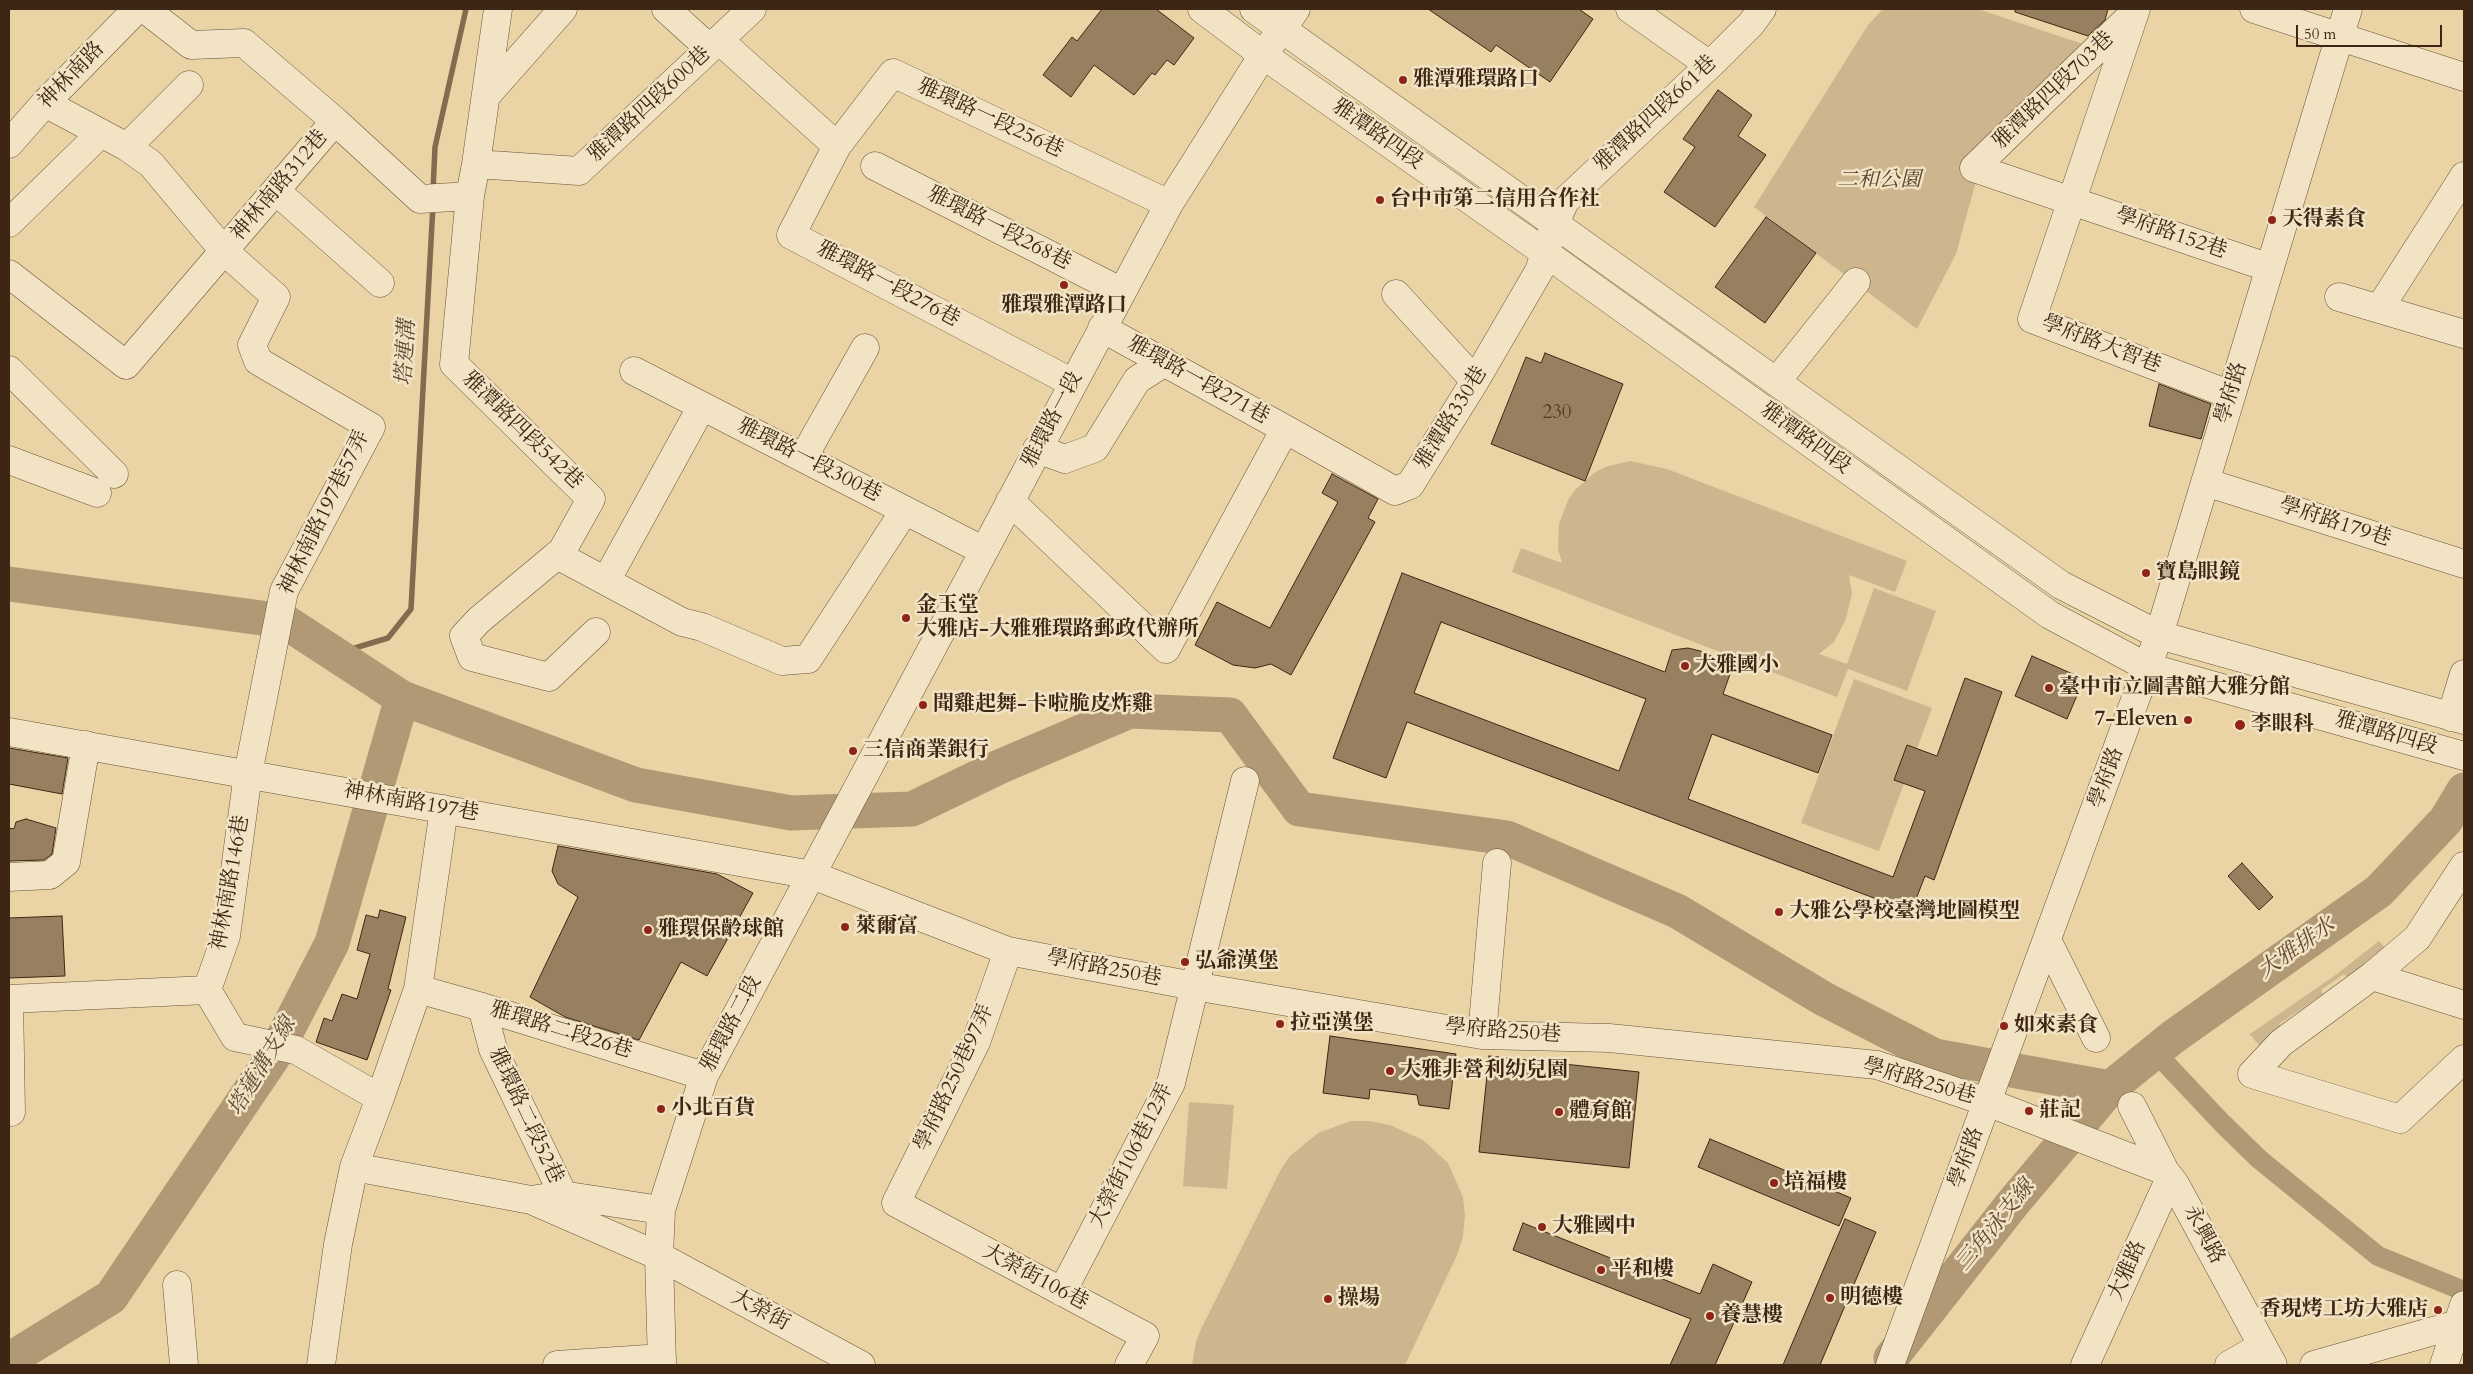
<!DOCTYPE html>
<meta charset="utf-8">
<style>
body{margin:0}
#map{position:relative;width:2473px;height:1374px;overflow:hidden;background:#ead4a5;font-family:Cardo,serif}
canvas{display:block}
.frame{position:absolute;inset:0;border:10px solid #3e2615;pointer-events:none}
.scale{position:absolute;left:2296px;top:25px;width:146px;height:22px;box-sizing:border-box;border:2px solid #3e2615;border-top:0;padding-left:6px;font-size:15px;line-height:18px;white-space:nowrap;color:#3e2615;-webkit-text-stroke:4px #f1e3c4;paint-order:stroke}
</style>
<div id="map">
<canvas width="2473" height="1374"></canvas>
<div class="frame"></div>
<div class="scale">50 m</div>
</div>
<script>
const ctx = document.querySelector('canvas').getContext('2d');
ctx.lineJoin = 'round';
function fillPath(path, color) {
  ctx.fillStyle = color;
  ctx.fill(path, 'evenodd');
}
function toPath(rows) {
  const path = new Path2D();
  for (const r of rows) {
    path.moveTo(r[0], r[1]);
    for (let i = 2; i < r.length; i += 2) path.lineTo(r[i], r[i + 1]);
  }
  return path;
}
function stroke(path, color, width, dash) {
  ctx.strokeStyle = color;
  ctx.lineWidth = width;
  ctx.lineCap = dash ? 'butt' : 'round';
  ctx.setLineDash(dash || []);
  ctx.stroke(path);
}
function drawText(font, color, halo, rows, align = 'center') {
  ctx.font = font + ' Cardo,"Noto Serif TC",serif';
  ctx.lineWidth = 5;
  ctx.setLineDash([]);
  ctx.textBaseline = 'middle';
  ctx.strokeStyle = halo;
  ctx.fillStyle = color;
  for (const [text, x, y, turn = 0] of rows) {
    ctx.save();
    ctx.translate(x, y);
    ctx.rotate((+turn || 0) * Math.PI / 180);
    ctx.textAlign = isNaN(turn) ? turn : align;
    if (halo) ctx.strokeText(text, 0, 0);
    ctx.fillText(text, 0, 0);
    ctx.restore();
  }
}
const green = toPath([
 [1883,9,1978,9,2092,47,1984,152,1956,254,1917,329,1754,207,1868,25],
 [1630,461,1667,469,1907,561,1895,592,1849,575,1852,594,1846,619,1834,642,1819,654,1847,664,1874,588,1936,611,1907,691,1848,669,1837,697,1512,572,1521,548,1562,563,1558,549,1559,524,1568,500,1575,490,1594,473,1605,467],
 [1854,679,1932,708,1879,851,1801,823],
 [2379,941,2392,956,2355,986,2344,974,2321,990,2323,994,2279,1024,2287,1036,2264,1052,2250,1034,2337,974],
 [1189,1102,1234,1105,1227,1189,1183,1186],
 [1351,1121,1370,1121,1390,1125,1423,1140,1448,1163,1463,1197,1465,1215,1463,1236,1458,1253,1405,1365,1192,1365,1196,1342,1201,1329,1281,1169,1290,1156,1318,1133]
]);
const stream = toPath([
 [433,191,435,147,466,9],
 [335,654,388,638,411,609,433,205]
]);
const canal = toPath([
 [2155,1052,2222,1123,2259,1159,2378,1256,2464,1291]
]);
const river = toPath([
 [9,584,284,621,402,698,636,785,791,813,912,809,999,767,1130,711,1230,715,1299,809,1507,838,1677,911,1824,999,1935,1056,2110,1088],
 [1891,1358,2013,1203,2110,1088,2173,1037,2379,891,2446,820,2464,790],
 [9,1360,111,1297,275,1054,332,943,402,698]
]);
const building = toPath([
 [1102,9,1156,9,1194,38,1174,65,1167,60,1155,75,1152,73,1134,95,1094,65,1071,97,1043,75,1072,37,1077,41,1102,9],
 [1428,9,1579,9,1593,19,1550,82,1496,45,1491,52,1428,9],
 [2015,9,2108,9,2105,20,2088,36,2015,12,2015,9],
 [1718,90,1752,115,1738,136,1766,155,1715,227,1664,192,1695,147,1683,139,1718,90],
 [1766,217,1816,253,1765,323,1715,287,1766,217],
 [1545,353,1623,384,1585,481,1491,444,1526,357,1541,363,1545,353],
 [2159,384,2211,404,2201,439,2149,426,2159,384],
 [1332,474,1378,499,1368,518,1375,522,1291,675,1271,664,1255,668,1233,665,1195,645,1217,602,1270,628,1338,502,1322,493,1332,474],
 [1402,573,1665,672,1672,650,1688,648,1704,652,1719,660,1730,674,1723,694,1832,735,1818,773,1712,734,1688,799,1893,877,1925,791,1894,780,1907,745,1937,756,1965,678,2002,692,1934,880,1925,876,1911,912,1407,722,1386,778,1333,758,1402,573],
 [1441,622,1646,699,1619,771,1414,693,1441,622],
 [2032,656,2084,679,2067,719,2015,696,2032,656],
 [9,748,68,758,62,794,9,784,9,748],
 [26,819,56,828,52,854,44,860,9,861,9,828,14,829,16,822,26,819],
 [558,846,717,874,753,893,707,976,681,962,639,1040,565,1017,530,997,578,897,558,884,552,871,558,846],
 [2242,863,2273,897,2259,910,2228,876,2242,863],
 [380,910,406,917,388,989,391,990,367,1060,316,1042,324,1018,332,1021,342,994,357,999,370,954,357,950,366,915,378,918,380,910],
 [62,916,65,976,9,978,9,918,62,916],
 [1330,1036,1456,1054,1449,1109,1419,1105,1417,1095,1370,1089,1369,1099,1323,1093,1330,1036],
 [1489,1056,1639,1072,1629,1168,1479,1152,1489,1056],
 [1710,1139,1851,1198,1839,1226,1698,1167,1710,1139],
 [1845,1219,1876,1232,1820,1365,1783,1365,1845,1219],
 [1523,1223,1700,1294,1713,1264,1752,1282,1715,1365,1670,1365,1691,1319,1513,1250,1523,1223]
]);
const minor = toPath([
 [145,9,191,45,244,43,335,121,420,199,470,196],
 [498,9,476,164,470,196,454,364,591,499,562,551,479,620,464,636,472,657,549,677,596,632],
 [666,9,709,48],
 [1202,9,1263,55,1544,252,2050,615,2147,667,2464,756],
 [1254,9,2061,585,2159,635,2464,720],
 [1630,9,1708,64],
 [2136,9,2032,319,2231,395],
 [2254,9,2464,77],
 [2132,15,1974,168,2270,268],
 [719,40,837,146],
 [486,96,563,9],
 [45,103,127,147,151,164,224,251,276,297,252,345,258,361,371,427,284,591,248,774,226,936,207,990],
 [9,144,45,103,137,9],
 [127,147,189,85],
 [476,164,579,171,752,9],
 [875,166,1122,292],
 [276,191,380,283],
 [9,223,101,133],
 [9,274,126,365,335,121],
 [1396,294,1475,381],
 [2339,297,2464,334],
 [2379,309,2464,176],
 [9,370,114,474],
 [634,371,984,551],
 [1776,382,1856,282],
 [1073,383,791,235,837,146,893,73,1169,204],
 [1285,429,1395,491,1410,485,1475,381,1539,271,1555,223,1565,201,1714,61,1751,24,1762,9],
 [1037,449,1065,459,1095,448,1137,380,1165,362],
 [803,458,865,348],
 [9,460,97,493],
 [2205,482,2464,564],
 [1010,501,1166,649,1285,429,1102,328],
 [557,555,682,622,702,627,782,661,808,659,905,510],
 [606,581,702,406],
 [2451,717,2464,674],
 [9,732,812,875,1008,951,1194,986,1482,1035,1609,1038,1877,1065,1987,1102,2165,1171],
 [2464,866,2417,938,2372,976,2281,1043,2252,1074,2400,1119,2464,1059],
 [9,877,50,875,66,862,86,745],
 [2047,940,2096,1038],
 [1008,951,976,1042,896,1203,1145,1336,1129,1365],
 [2372,976,2464,1005],
 [418,989,482,1007,704,1076],
 [9,999,207,990,235,1037,296,1050,380,1098,354,1167,338,1244,321,1365],
 [9,999,11,1112],
 [482,1007,493,1049,571,1211],
 [1482,1035,1497,863],
 [380,1098,418,989,444,809],
 [2132,1106,2165,1171,2175,1184,2273,1365],
 [354,1167,531,1200,562,1195,661,1210],
 [531,1200,659,1256,861,1365],
 [177,1285,184,1365],
 [1062,1292,1171,1083,1245,781],
 [557,1365,662,1358],
 [662,1365,659,1256,661,1210,704,1076,1169,204,1263,55,1296,9],
 [1890,1365,2159,635,2348,9],
 [2085,1365,2170,1178],
 [2229,1365,2262,1346],
 [2314,1365,2458,1324,2464,1325],
 [2444,1365,2464,1305]
]);
const markers = [
 [1403,80,5,"#8f2418"],
 [1380,200,5,"#8f2418"],
 [2272,220,5,"#8f2418"],
 [1064,285,5,"#8f2418"],
 [2146,573,5,"#8f2418"],
 [906,618,5,"#8f2418"],
 [1685,666,5,"#8f2418"],
 [2049,688,5,"#8f2418"],
 [923,705,5,"#8f2418"],
 [2188,720,5,"#8f2418"],
 [2240,725,6,"#8f2418"],
 [853,751,5,"#8f2418"],
 [1779,912,5,"#8f2418"],
 [845,927,5,"#8f2418"],
 [648,930,5,"#8f2418"],
 [1185,962,5,"#8f2418"],
 [1280,1024,5,"#8f2418"],
 [2004,1026,5,"#8f2418"],
 [1390,1071,5,"#8f2418"],
 [661,1109,5,"#8f2418"],
 [2029,1111,5,"#8f2418"],
 [1559,1112,5,"#8f2418"],
 [1774,1183,5,"#8f2418"],
 [1542,1227,5,"#8f2418"],
 [1601,1270,5,"#8f2418"],
 [1830,1298,5,"#8f2418"],
 [1328,1299,5,"#8f2418"],
 [2438,1310,5,"#8f2418"],
 [1710,1316,5,"#8f2418"]
];
const numberNames = [
 ["230",1557,414]
];
const streetNames = [
 ["神林南路",72,76,-46],
 ["雅潭路四段703巷",2054,91,-44],
 ["雅潭路四段600巷",650,105,-43],
 ["雅潭路四段661巷",1656,114,-43],
 ["雅環路一段256巷",990,119,25],
 ["雅潭路四段",1377,135,35],
 ["神林南路312巷",280,186,-50],
 ["雅環路一段268巷",999,229,27],
 ["學府路152巷",2171,234,19],
 ["雅環路一段276巷",888,285,28],
 ["學府路大智巷",2101,345,21],
 ["雅環路一段271巷",1198,381,29],
 ["學府路",2232,393,-73],
 ["雅潭路330巷",1452,418,-58],
 ["雅環路一段",1053,420,-62],
 ["雅潭路四段542巷",522,431,44],
 ["雅潭路四段",1805,439,36],
 ["雅環路一段300巷",809,461,27],
 ["神林南路197巷57弄",325,513,-64],
 ["學府路179巷",2335,523,18],
 ["雅潭路四段",2386,734,16],
 ["學府路",2107,778,-70],
 ["神林南路197巷",411,803,10],
 ["神林南路146巷",231,883,-80],
 ["學府路250巷",1104,969,11],
 ["雅環路二段",732,1024,-62],
 ["雅環路二段26巷",561,1031,17],
 ["學府路250巷",1503,1032,4],
 ["學府路250巷97弄",955,1078,-65],
 ["學府路250巷",1919,1082,16],
 ["雅環路二段52巷",525,1116,65],
 ["大榮街106巷12弄",1132,1156,-63],
 ["學府路",1967,1158,-70],
 ["永興路",2203,1235,62],
 ["大雅路",2128,1271,-66],
 ["大榮街106巷",1035,1278,28],
 ["大榮街",760,1311,28]
];
const poiNames = [
 ["雅潭雅環路口",1413,80],
 ["台中市第二信用合作社",1390,200],
 ["天得素食",2282,220],
 ["雅環雅潭路口",1064,306,"center"],
 ["寶島眼鏡",2156,573],
 ["金玉堂",916,606],
 ["大雅店-大雅雅環路郵政代辦所",916,630],
 ["大雅國小",1695,666],
 ["臺中市立圖書館大雅分館",2059,688],
 ["聞雞起舞-卡啦脆皮炸雞",933,705],
 ["7-Eleven",2178,720,"right"],
 ["李眼科",2251,725],
 ["三信商業銀行",863,751],
 ["大雅公學校臺灣地圖模型",1789,912],
 ["萊爾富",855,927],
 ["雅環保齡球館",658,930],
 ["弘爺漢堡",1195,962],
 ["拉亞漢堡",1290,1024],
 ["如來素食",2014,1026],
 ["大雅非營利幼兒園",1400,1071],
 ["小北百貨",671,1109],
 ["莊記",2039,1111],
 ["體育館",1569,1112],
 ["培福樓",1784,1183],
 ["大雅國中",1552,1227],
 ["平和樓",1611,1270],
 ["明德樓",1840,1298],
 ["操場",1338,1299],
 ["香現烤工坊大雅店",2428,1310,"right"],
 ["養慧樓",1720,1316]
];
const parkNames = [
 ["二和公園",1879,181]
];
const waterNames = [
 ["塔連溝",407,353,-87],
 ["大雅排水",2297,949,-35],
 ["塔蓮溝支線",263,1067,-59],
 ["三角泳支線",1996,1226,-51]
];
fillPath(green, '#cdb68d');
stroke(stream, '#826b4e', 5.5);
stroke(canal, '#b09974', 20);
stroke(river, '#b09974', 35);
fillPath(building, '#978060');
stroke(building, '#3e2615', 1);
stroke(minor, '#695239', 29);
stroke(minor, '#f1e3c4', 28);
for (const [x, y, r, color] of markers) {
  const dot = new Path2D();
  dot.arc(x, y, r, 0, 2 * Math.PI);
  ctx.fillStyle = color;
  ctx.fill(dot);
  stroke(dot, '#f1e3c4', 2);
}
drawText('19px', '#543c28', null, numberNames);
drawText('21px', '#3e2615', '#f1e3c4', streetNames);
drawText('bold 21px', '#3e2615', '#f1e3c4', poiNames, 'left');
drawText('italic 21px', '#5b432d', '#f1e3c4', parkNames);
drawText('italic 22px', '#604832', '#f1e3c4', waterNames);
</script>
